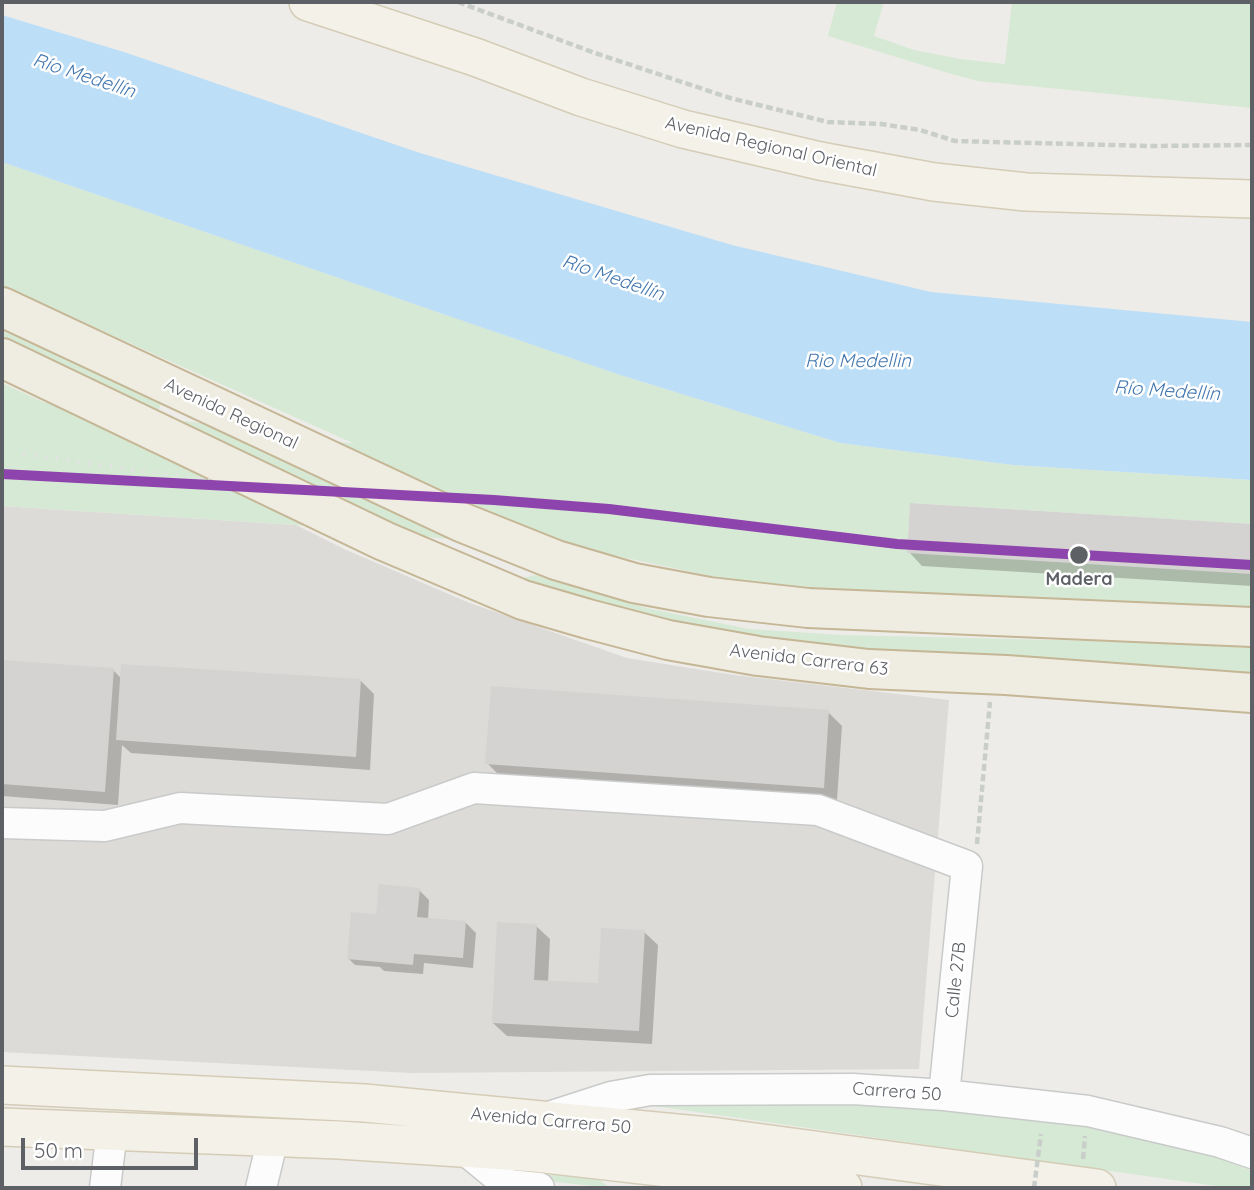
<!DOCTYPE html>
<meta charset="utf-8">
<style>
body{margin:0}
#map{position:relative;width:1254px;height:1190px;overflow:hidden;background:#edece8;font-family:Quicksand,sans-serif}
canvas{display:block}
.frame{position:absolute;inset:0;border:4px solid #5d6166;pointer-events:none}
.scale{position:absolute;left:21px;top:1138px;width:177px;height:32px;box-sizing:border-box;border:4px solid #5d6166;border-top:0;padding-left:9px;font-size:21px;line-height:24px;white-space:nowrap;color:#5d6166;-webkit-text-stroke:5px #fff;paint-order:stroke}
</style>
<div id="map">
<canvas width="1254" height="1190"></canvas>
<div class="frame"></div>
<div class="scale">50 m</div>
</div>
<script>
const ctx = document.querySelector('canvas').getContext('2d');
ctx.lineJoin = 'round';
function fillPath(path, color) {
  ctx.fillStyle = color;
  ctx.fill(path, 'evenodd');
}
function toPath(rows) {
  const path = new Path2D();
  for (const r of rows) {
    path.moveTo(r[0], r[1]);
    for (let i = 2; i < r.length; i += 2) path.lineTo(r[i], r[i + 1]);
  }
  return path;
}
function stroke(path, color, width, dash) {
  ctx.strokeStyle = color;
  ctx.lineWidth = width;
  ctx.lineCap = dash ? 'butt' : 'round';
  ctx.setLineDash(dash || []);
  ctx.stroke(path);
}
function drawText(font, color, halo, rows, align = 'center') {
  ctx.font = font + ' Quicksand,sans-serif';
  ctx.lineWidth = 5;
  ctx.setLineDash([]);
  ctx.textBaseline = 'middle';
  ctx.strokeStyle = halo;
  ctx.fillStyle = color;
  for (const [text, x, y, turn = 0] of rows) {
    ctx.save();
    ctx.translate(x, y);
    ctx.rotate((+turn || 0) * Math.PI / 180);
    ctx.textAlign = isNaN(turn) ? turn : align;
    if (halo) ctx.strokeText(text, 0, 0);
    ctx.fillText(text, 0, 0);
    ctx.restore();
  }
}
const industrial = toPath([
 [2,506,296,525,344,549,467,602,627,658,734,675,949,700,919,1069,411,1073,2,1052]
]);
const green = toPath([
 [837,2,884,2,874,36,914,50,960,59,1005,64,1012,2,1252,2,1252,108,978,81,955,75,828,36],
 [2,162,617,374,840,443,1013,465,1252,480,1252,524,910,503,907,552,1252,574,1252,609,758,586,603,553,296,525,2,506,2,383,43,402,355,444,2,286],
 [2,325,162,402,156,415,2,340],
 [536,575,646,608,749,629,841,635,1141,642,1252,648,1252,678,711,638,517,579],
 [862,1100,1101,1128,1197,1150,1252,1171,1252,1188,1230,1188,647,1105],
 [515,1167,594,1176,610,1188,514,1177]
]);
const water = toPath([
 [2,15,127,53,420,153,732,245,931,292,1252,322,1252,480,1013,465,840,443,617,374,2,162]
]);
const shadow = toPath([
 [912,505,1252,526,1252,586,922,566,909,552],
 [2,662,113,670,122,679,361,681,374,694,370,770,131,753,122,745,118,805,2,796],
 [828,712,842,726,837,800,501,777,487,763],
 [419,890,429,900,428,920,466,923,476,933,473,968,424,963,423,974,384,971,380,967,355,965,348,958,375,916],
 [536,926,550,939,548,982,600,985,644,932,658,945,652,1044,507,1036,493,1023]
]);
const building = toPath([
 [910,503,1252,524,1252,574,907,553],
 [2,660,114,668,105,792,2,784],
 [121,664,361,679,356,757,116,740],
 [491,686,829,710,824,788,485,764],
 [379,884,420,888,417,917,466,921,463,958,414,954,413,965,347,959,351,912,376,914],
 [497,922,537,924,534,980,598,983,601,928,645,930,639,1031,492,1023]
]);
const path = toPath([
 [458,2,595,53,730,98,828,122,881,124,920,130,955,141,1151,146,1252,145],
 [977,844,990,702],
 [1083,1159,1085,1136]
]);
const minor = toPath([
 [2,823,105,826,180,808,388,819,474,788,818,810,967,866,944,1095],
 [546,1118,611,1097,650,1090,853,1089,944,1095,1088,1111,1220,1142,1252,1153],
 [463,1148,508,1185,539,1188],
 [105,1188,112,1131],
 [261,1188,273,1138]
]);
const major = toPath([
 [308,2,475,57,581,97,683,129,820,161,934,182,1026,192,1252,199],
 [2,1085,364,1103,718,1137,1097,1188],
 [2,1127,339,1140,536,1153,843,1188]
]);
const highway = toPath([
 [2,307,461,522,556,560,634,583,709,597,808,608,1252,627],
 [2,358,384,541,523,600,588,619,668,640,758,656,869,669,1006,675,1252,693]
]);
const rail = toPath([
 [23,454,242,485]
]);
const pathBridge = toPath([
 [1034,1188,1041,1134]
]);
const metro1 = toPath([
 [2,474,494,500,609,509,897,544,1252,565]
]);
const markers = [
 [1079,555,10,"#5d6166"]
];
const streetNames = [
 ["Avenida Regional Oriental",771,147,13],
 ["Avenida Regional",231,414,25],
 ["Avenida Carrera 63",809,660,7],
 ["Calle 27B",956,980,-84],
 ["Carrera 50",897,1092,4],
 ["Avenida Carrera 50",551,1121,5]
];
const stopNames = [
 ["Madera",1079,580]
];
const waterNames = [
 ["Río Medellín",84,76,18],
 ["Río Medellín",613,278,19],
 ["Rio Medellin",858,361],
 ["Río Medellín",1167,391,4]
];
fillPath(industrial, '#dddbd8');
fillPath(green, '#d6e9d4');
fillPath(water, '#bddef7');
fillPath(shadow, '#0003');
fillPath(building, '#d4d3d1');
stroke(minor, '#c9caca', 33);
stroke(major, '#d4ccb6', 40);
stroke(highway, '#c5b695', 42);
stroke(path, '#c9cecb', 4.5, [7, 3.5]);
stroke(minor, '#fcfcfc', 30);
stroke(major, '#f3f1e8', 37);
stroke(highway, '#efece2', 38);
stroke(rail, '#e3e3e3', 5, [2, 9]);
stroke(pathBridge, '#c9cecb', 4.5, [7, 3.5]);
stroke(metro1, '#8e44ad', 10);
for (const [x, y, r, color] of markers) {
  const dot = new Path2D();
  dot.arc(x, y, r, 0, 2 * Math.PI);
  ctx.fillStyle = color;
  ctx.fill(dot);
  stroke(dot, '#fff', 2.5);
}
drawText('18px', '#5d6166', '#fff', streetNames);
drawText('bold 18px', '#5d6166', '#fff', stopNames);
drawText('italic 19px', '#4478af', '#fff', waterNames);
</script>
